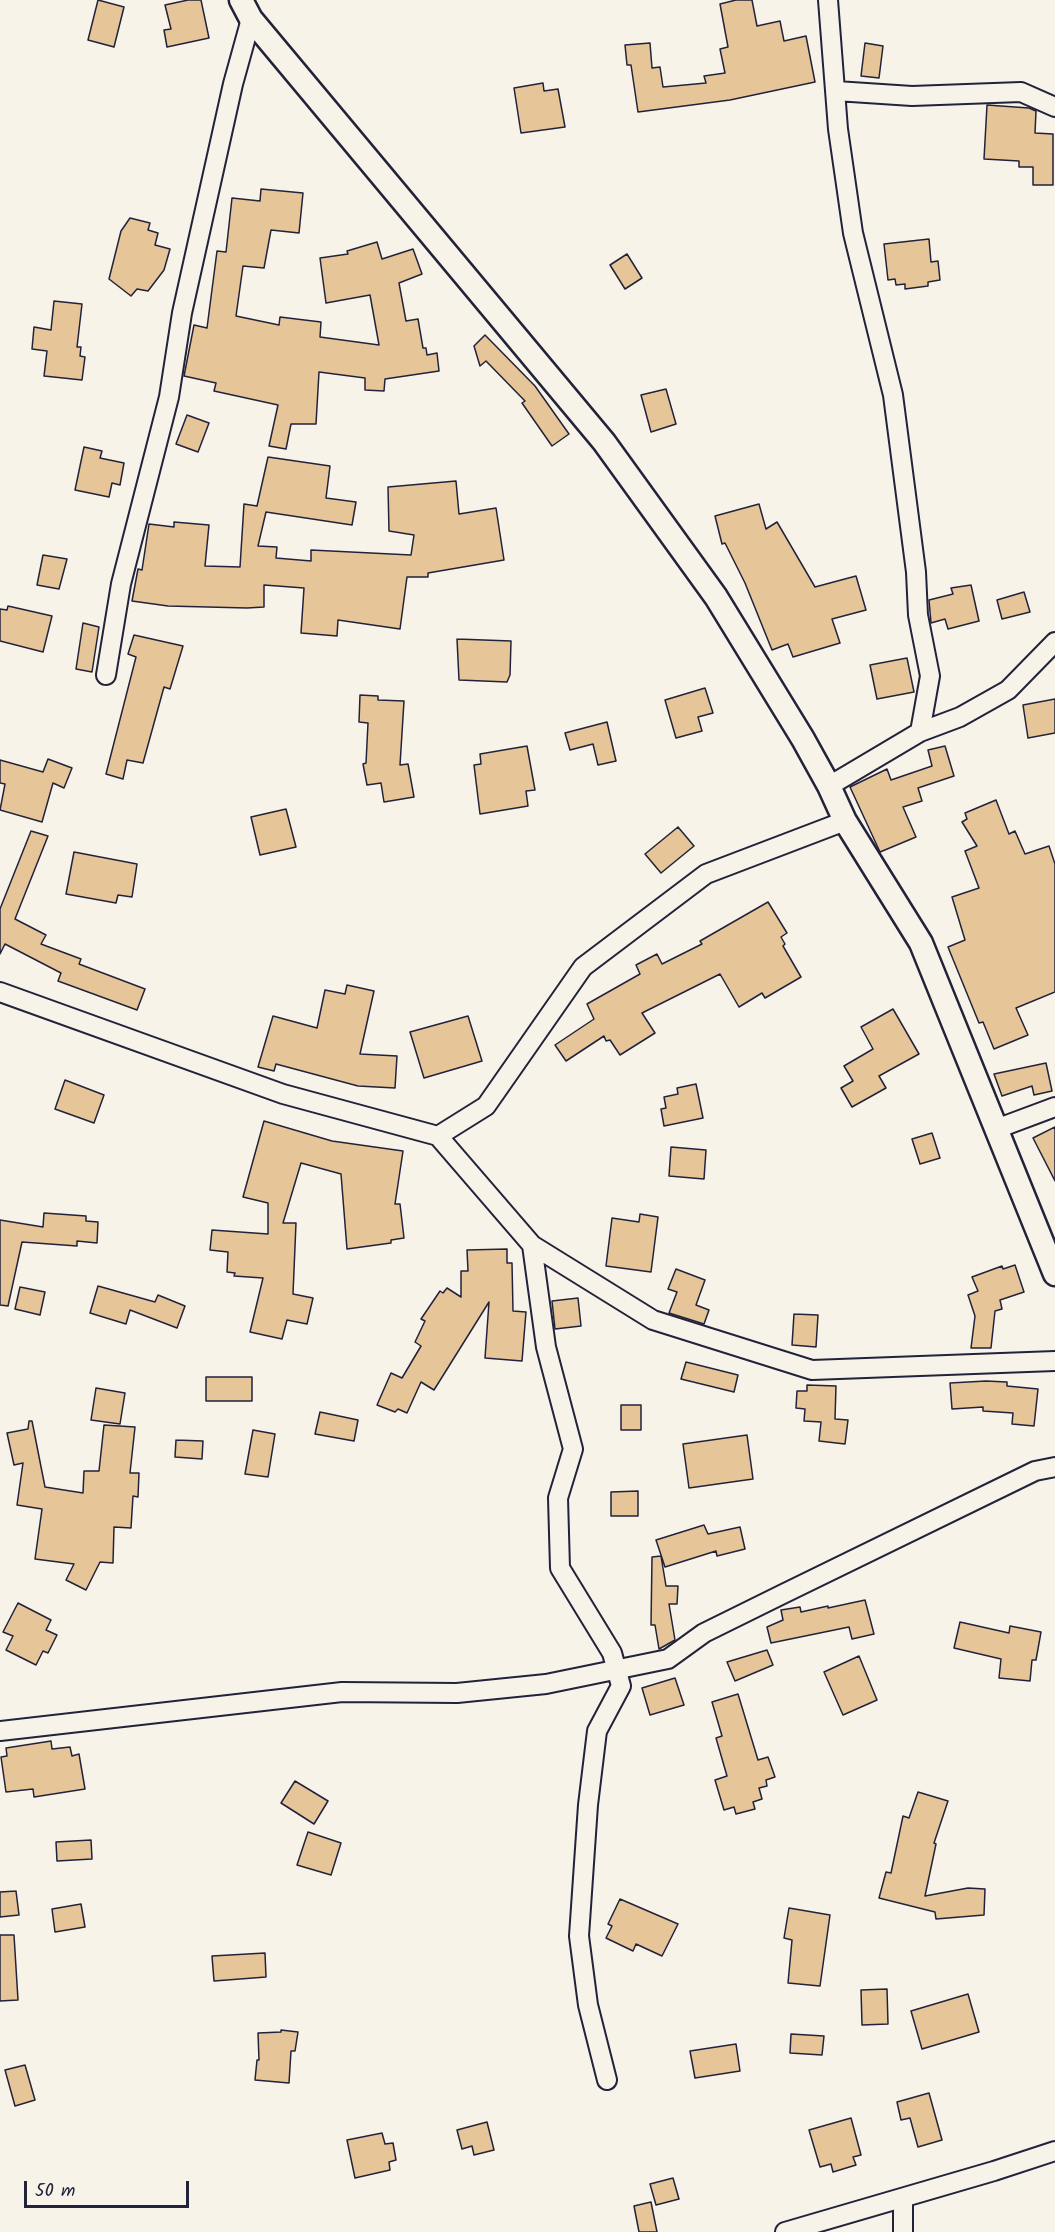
<!DOCTYPE html>
<style>
body{margin:0}
#map{position:relative;width:1055px;height:2232px;overflow:hidden;background:#f7f3e8;font-family:Kalam,sans-serif}
canvas{display:block}
.scale{position:absolute;left:24px;top:2181px;width:165px;height:27px;box-sizing:border-box;border:3px solid #22223b;border-top:0;padding-left:8px;font-size:18px;line-height:21px;white-space:nowrap;color:#22223b;-webkit-text-stroke:4px #f7f3e8;paint-order:stroke}
</style>
<div id="map">
<canvas width="1055" height="2232"></canvas>
<div class="scale">50 m</div>
</div>
<script>
const ctx = document.querySelector('canvas').getContext('2d');
ctx.lineJoin = 'round';
function fillPath(path, color) {
  ctx.fillStyle = color;
  ctx.fill(path, 'evenodd');
}
function toPath(rows) {
  const path = new Path2D();
  for (const r of rows) {
    path.moveTo(r[0], r[1]);
    for (let i = 2; i < r.length; i += 2) path.lineTo(r[i], r[i + 1]);
  }
  return path;
}
function stroke(path, color, width, dash) {
  ctx.strokeStyle = color;
  ctx.lineWidth = width;
  ctx.lineCap = dash ? 'butt' : 'round';
  ctx.setLineDash(dash || []);
  ctx.stroke(path);
}
const building = toPath([
 [98,0,124,7,114,47,88,40,98,0],
 [188,0,201,0,209,38,167,47,164,30,171,29,165,5,188,0],
 [736,0,752,0,757,26,780,21,784,41,806,36,815,82,730,100,638,112,631,65,627,65,625,45,650,43,652,68,660,67,663,87,706,83,704,76,725,73,720,49,728,47,720,4,736,0],
 [865,43,883,46,879,78,861,76,865,43],
 [543,83,544,91,558,89,565,127,521,133,514,88,543,83],
 [987,105,1029,108,1036,111,1035,133,1053,134,1053,185,1033,185,1033,167,1019,167,1019,161,984,159,987,105],
 [261,189,303,193,299,233,271,230,264,268,243,266,236,316,279,325,280,317,321,322,320,337,379,345,370,295,326,303,320,258,348,254,347,251,377,242,382,259,413,249,422,274,399,283,406,321,418,319,423,348,426,348,427,355,437,353,439,371,385,379,384,391,365,390,365,378,319,372,316,424,291,424,286,449,269,446,278,405,214,391,216,383,184,376,194,325,207,328,217,251,226,252,232,198,260,201,261,189],
 [130,218,150,223,148,230,158,233,155,245,170,249,164,270,148,291,137,289,131,296,109,279,121,231,130,218],
 [929,239,931,262,938,261,940,280,928,282,928,286,905,289,905,284,896,285,895,279,888,280,884,244,929,239],
 [627,254,642,278,625,289,610,265,627,254],
 [54,301,82,304,77,347,81,347,80,356,85,357,82,380,44,376,47,351,32,349,34,327,51,330,54,301],
 [485,335,535,386,569,434,552,446,522,403,525,401,486,361,480,366,474,346,485,335],
 [666,389,676,424,651,432,641,395,666,389],
 [187,415,209,423,198,452,176,444,187,415],
 [84,447,102,451,100,458,124,463,120,485,112,483,109,497,75,490,84,447],
 [268,457,330,466,326,498,356,502,352,525,266,512,258,546,277,547,276,558,311,561,311,550,411,555,414,535,389,531,388,487,456,481,459,514,496,508,504,560,428,573,428,577,407,577,400,629,338,620,337,636,301,633,304,588,264,585,264,607,247,608,168,606,132,601,138,569,142,570,149,524,174,527,174,522,209,525,205,566,240,567,244,504,257,506,268,457],
 [759,504,766,529,777,522,815,587,856,576,866,610,832,619,840,643,793,657,788,644,772,650,745,583,725,543,722,544,715,516,759,504],
 [43,555,67,559,59,589,37,585,43,555],
 [971,585,979,621,948,629,945,619,931,623,929,600,953,594,951,588,971,585],
 [1024,592,1030,612,1002,619,997,600,1024,592],
 [8,606,52,616,43,652,0,641,0,609,7,610,8,606],
 [83,623,99,627,92,672,76,669,83,623],
 [134,635,183,646,170,689,164,687,143,763,127,760,123,779,106,774,136,657,128,654,134,635],
 [457,639,511,641,510,675,507,682,459,680,457,639],
 [907,658,914,692,877,699,870,665,907,658],
 [705,688,713,713,698,717,702,731,676,738,665,700,705,688],
 [360,695,378,696,378,700,404,701,400,765,408,764,414,797,384,802,381,783,367,785,363,764,366,763,368,723,359,722,360,695],
 [1055,699,1055,733,1028,738,1023,705,1055,699],
 [607,722,616,761,598,765,593,744,570,750,565,733,607,722],
 [527,746,535,790,526,791,528,806,480,814,474,765,481,764,480,754,527,746],
 [945,746,954,776,918,788,922,801,903,807,916,837,880,852,850,787,887,769,891,780,932,766,928,750,945,746],
 [48,759,72,768,64,788,53,783,42,822,0,810,5,784,0,783,0,760,43,772,48,759],
 [996,800,1009,834,1015,831,1025,854,1049,846,1055,864,1055,992,1016,1008,1028,1035,994,1049,983,1022,979,1023,948,947,965,940,952,897,979,888,965,851,977,846,962,822,967,819,965,813,996,800],
 [286,809,296,847,260,855,251,817,286,809],
 [678,827,694,846,661,873,645,854,678,827],
 [31,831,48,836,15,919,46,935,41,944,81,959,79,964,145,989,137,1010,58,981,61,973,5,944,0,954,0,909,31,831],
 [74,852,137,864,132,897,118,895,116,903,66,894,74,852],
 [768,902,787,933,781,937,785,944,783,946,801,977,765,998,762,993,739,1007,720,974,642,1013,655,1033,620,1055,610,1040,606,1041,604,1036,566,1061,555,1045,594,1019,587,1004,640,974,636,965,657,954,662,964,702,944,700,941,768,902],
 [347,985,374,991,360,1054,397,1056,395,1088,358,1086,276,1064,274,1071,258,1067,273,1016,317,1028,325,990,345,994,347,985],
 [893,1009,919,1054,879,1076,886,1088,852,1107,841,1088,853,1081,844,1066,873,1049,861,1027,893,1009],
 [468,1016,482,1061,424,1078,410,1032,468,1016],
 [1046,1063,1052,1091,1034,1095,1032,1086,1002,1096,994,1074,1046,1063],
 [65,1080,104,1095,94,1123,55,1109,65,1080],
 [696,1084,703,1118,664,1126,661,1109,666,1108,664,1097,678,1094,677,1088,696,1084],
 [264,1121,332,1141,403,1151,395,1204,400,1204,404,1238,391,1240,391,1243,347,1249,341,1174,301,1163,283,1223,296,1223,293,1294,313,1298,307,1324,287,1320,282,1339,250,1332,263,1278,234,1276,235,1273,227,1272,228,1252,210,1250,212,1230,268,1234,268,1203,243,1197,264,1121],
 [1055,1127,1055,1181,1033,1138,1055,1127],
 [932,1133,940,1158,920,1164,912,1139,932,1133],
 [671,1147,706,1150,704,1179,669,1176,671,1147],
 [44,1213,86,1216,86,1221,98,1222,97,1243,77,1241,77,1246,22,1242,8,1306,0,1305,0,1220,43,1227,44,1213],
 [640,1214,658,1217,651,1272,606,1266,612,1218,639,1222,640,1214],
 [507,1249,507,1263,512,1263,513,1311,526,1312,522,1361,485,1358,489,1302,434,1390,421,1382,407,1413,398,1409,395,1412,377,1405,391,1373,402,1378,421,1346,415,1342,425,1321,421,1319,440,1291,443,1293,447,1288,461,1297,461,1271,468,1271,467,1250,507,1249],
 [1015,1265,1024,1292,1000,1300,1002,1309,995,1311,991,1348,971,1348,975,1316,968,1295,978,1291,972,1277,1002,1266,1003,1269,1015,1265],
 [676,1269,705,1280,696,1305,709,1310,704,1324,669,1313,677,1292,668,1289,676,1269],
 [98,1286,155,1302,158,1295,185,1306,177,1328,130,1310,126,1324,90,1313,98,1286],
 [20,1287,45,1292,40,1315,15,1309,20,1287],
 [578,1298,581,1326,555,1329,552,1301,578,1298],
 [794,1314,818,1315,816,1347,792,1345,794,1314],
 [686,1362,738,1375,734,1392,681,1379,686,1362],
 [206,1377,252,1377,252,1401,206,1401,206,1377],
 [986,1381,1007,1382,1007,1386,1038,1389,1034,1426,1012,1424,1013,1413,983,1411,983,1407,952,1409,950,1383,986,1381],
 [807,1385,836,1386,835,1419,848,1420,845,1444,819,1441,821,1422,804,1421,805,1409,796,1408,797,1391,807,1391,807,1385],
 [96,1388,125,1393,120,1424,91,1420,96,1388],
 [621,1405,641,1405,641,1430,621,1430,621,1405],
 [320,1412,358,1420,354,1441,315,1434,320,1412],
 [29,1421,32,1421,45,1487,83,1493,84,1471,99,1471,104,1425,135,1427,130,1473,139,1473,138,1497,133,1496,131,1528,114,1527,113,1563,100,1562,86,1590,66,1580,74,1564,35,1559,42,1509,17,1505,23,1463,14,1465,7,1433,28,1429,29,1421],
 [253,1430,275,1434,268,1477,245,1474,253,1430],
 [747,1435,753,1479,689,1488,683,1444,747,1435],
 [176,1440,203,1441,202,1459,175,1457,176,1440],
 [638,1491,638,1516,611,1516,611,1492,638,1491],
 [704,1525,708,1534,740,1527,745,1549,717,1556,716,1551,665,1567,656,1540,704,1525],
 [661,1556,666,1586,678,1586,677,1604,669,1604,675,1640,659,1649,655,1625,651,1625,652,1557,661,1556],
 [865,1600,874,1634,852,1639,849,1627,771,1643,767,1627,783,1620,781,1610,800,1607,801,1612,828,1606,828,1608,865,1600],
 [18,1603,51,1620,46,1630,57,1635,48,1653,43,1651,36,1665,6,1650,13,1636,3,1632,18,1603],
 [960,1622,1009,1633,1010,1626,1041,1632,1036,1660,1032,1660,1030,1681,999,1678,1001,1659,954,1648,960,1622],
 [767,1650,773,1665,735,1681,727,1662,767,1650],
 [859,1656,877,1700,843,1715,824,1672,859,1656],
 [675,1678,684,1705,650,1715,642,1688,675,1678],
 [738,1694,758,1760,768,1757,775,1777,766,1780,767,1786,759,1788,762,1799,753,1802,755,1809,736,1814,734,1807,724,1810,715,1780,727,1776,716,1738,722,1736,712,1702,738,1694],
 [51,1741,52,1749,70,1747,72,1756,79,1754,85,1789,34,1797,33,1789,6,1792,1,1757,7,1756,6,1748,51,1741],
 [295,1781,328,1801,314,1824,281,1803,295,1781],
 [918,1792,948,1801,934,1843,936,1844,925,1896,968,1888,985,1889,984,1915,936,1919,935,1912,879,1898,886,1872,891,1873,903,1816,909,1818,918,1792],
 [308,1832,341,1843,331,1875,297,1865,308,1832],
 [91,1840,92,1859,57,1861,56,1842,91,1840],
 [16,1891,19,1915,0,1917,0,1892,16,1891],
 [620,1899,678,1924,662,1956,636,1944,633,1951,606,1938,612,1926,608,1924,620,1899],
 [81,1904,85,1927,55,1932,52,1909,81,1904],
 [789,1908,830,1915,820,1986,788,1983,792,1940,784,1938,789,1908],
 [0,1935,14,1935,18,2000,0,2001,0,1935],
 [265,1953,266,1977,214,1981,212,1956,265,1953],
 [887,1989,888,2024,862,2025,861,1990,887,1989],
 [968,1994,979,2032,922,2049,911,2011,968,1994],
 [281,2030,298,2032,295,2051,291,2051,289,2083,255,2080,257,2060,259,2060,258,2033,281,2032,281,2030],
 [791,2034,824,2036,822,2055,790,2053,791,2034],
 [736,2044,740,2071,695,2078,690,2051,736,2044],
 [25,2065,35,2100,15,2106,5,2070,25,2065],
 [929,2093,942,2140,918,2147,910,2118,901,2120,897,2102,929,2093],
 [851,2118,861,2155,853,2157,856,2165,833,2172,831,2164,820,2167,809,2130,851,2118],
 [487,2122,494,2150,474,2155,472,2146,462,2149,457,2130,487,2122],
 [382,2133,385,2144,393,2143,396,2160,389,2162,390,2170,355,2178,347,2140,382,2133],
 [673,2178,679,2199,656,2205,650,2184,673,2178],
 [651,2202,657,2232,639,2232,634,2206,651,2202]
]);
const minor = toPath([
 [828,0,838,129,853,233,893,395,916,572,918,615,930,676,920,732],
 [836,91,912,96,1021,92,1055,107],
 [106,675,121,584,169,397,182,313,233,84,251,19],
 [829,786,920,732,960,717,1008,690,1055,642],
 [0,992,283,1094,438,1136,532,1245,653,1320,812,1370,1055,1361],
 [996,1129,1055,1107],
 [438,1136,486,1106,583,967,706,874,845,821],
 [532,1245,546,1347,573,1449,558,1498,560,1568,612,1653,621,1686,597,1731,588,1805,579,1936,588,2005,607,2080],
 [0,1731,342,1692,457,1693,546,1684,668,1659,704,1633,783,1594,1035,1471,1055,1467],
 [785,2232,994,2171,1055,2151],
 [903,2232,903,2198]
]);
const tertiary = toPath([
 [241,0,251,19,604,442,716,597,803,739,829,786,845,821,921,943,1055,1274]
]);
fillPath(building, '#e6c598');
stroke(building, '#22223b', 1.5);
stroke(minor, '#22223b', 22);
stroke(tertiary, '#22223b', 27);
stroke(minor, '#f7f3e8', 18);
stroke(tertiary, '#f7f3e8', 22);
</script>
